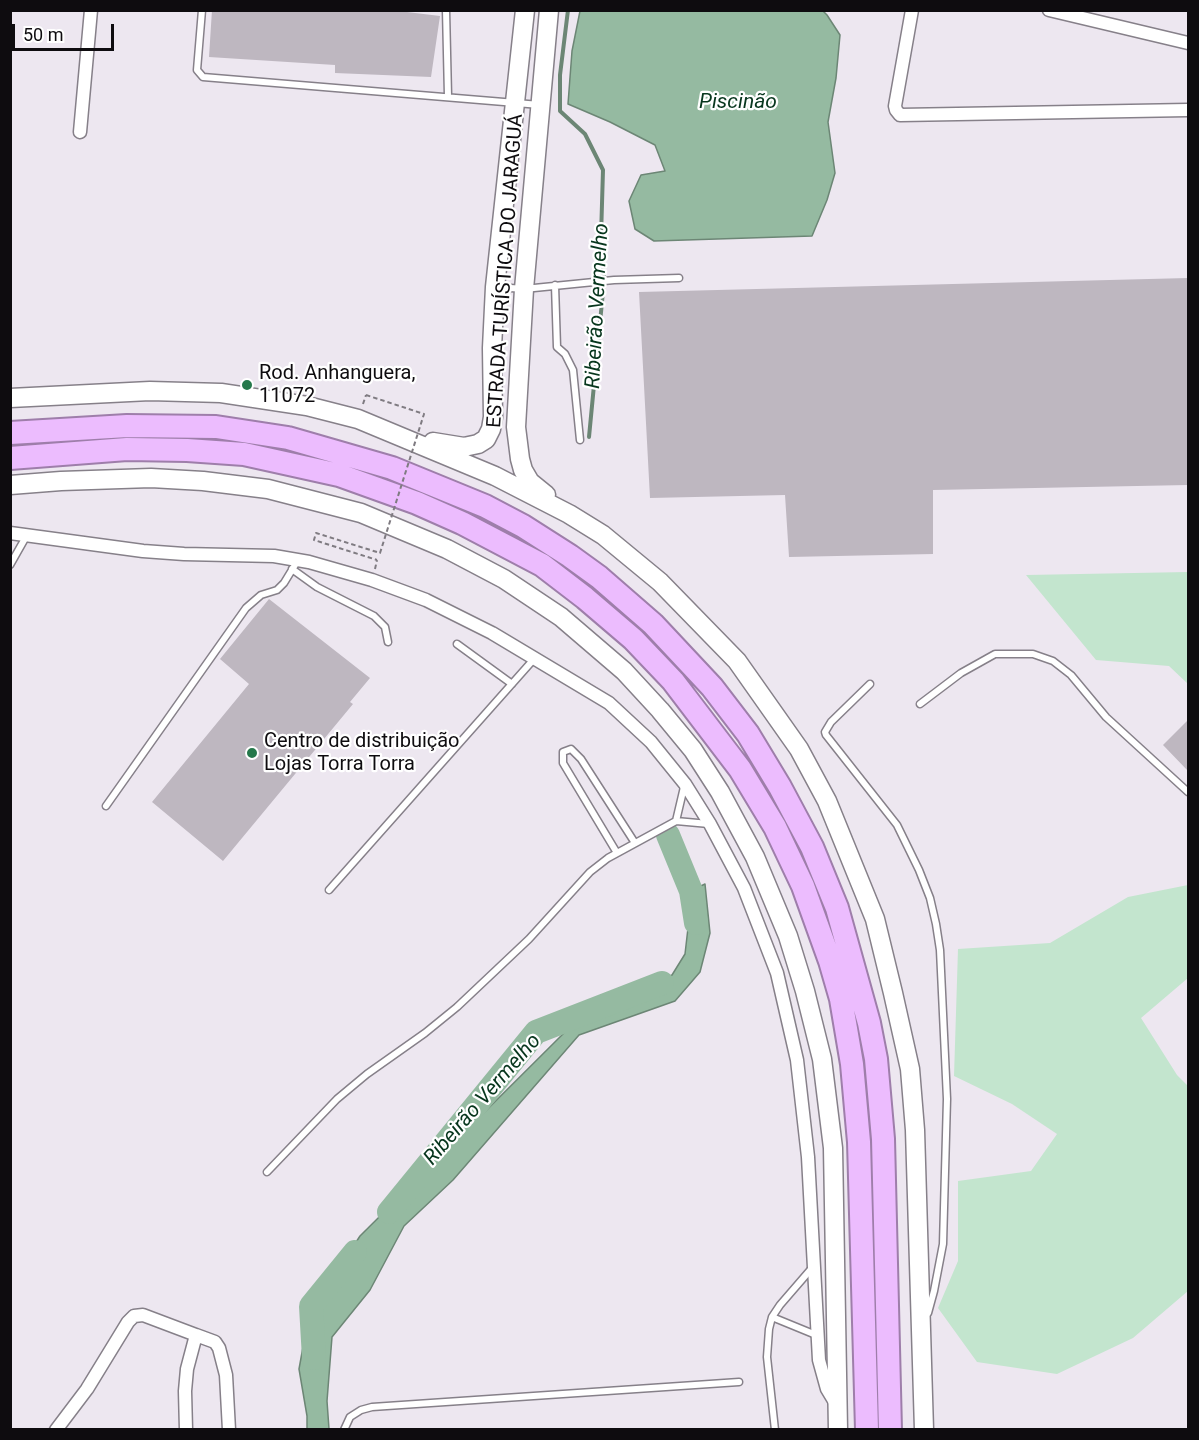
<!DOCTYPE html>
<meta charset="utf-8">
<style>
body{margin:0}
#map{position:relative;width:1199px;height:1440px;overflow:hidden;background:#ede7f0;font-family:Roboto,sans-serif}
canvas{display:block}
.frame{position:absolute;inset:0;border:12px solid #0e0c0f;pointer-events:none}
.scale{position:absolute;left:12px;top:24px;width:102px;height:27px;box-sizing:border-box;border:3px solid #0e0c0f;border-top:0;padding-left:8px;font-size:18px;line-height:21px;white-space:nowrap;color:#0e0c0f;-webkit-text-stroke:4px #fff;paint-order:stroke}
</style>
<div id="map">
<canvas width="1199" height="1440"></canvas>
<div class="frame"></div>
<div class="scale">50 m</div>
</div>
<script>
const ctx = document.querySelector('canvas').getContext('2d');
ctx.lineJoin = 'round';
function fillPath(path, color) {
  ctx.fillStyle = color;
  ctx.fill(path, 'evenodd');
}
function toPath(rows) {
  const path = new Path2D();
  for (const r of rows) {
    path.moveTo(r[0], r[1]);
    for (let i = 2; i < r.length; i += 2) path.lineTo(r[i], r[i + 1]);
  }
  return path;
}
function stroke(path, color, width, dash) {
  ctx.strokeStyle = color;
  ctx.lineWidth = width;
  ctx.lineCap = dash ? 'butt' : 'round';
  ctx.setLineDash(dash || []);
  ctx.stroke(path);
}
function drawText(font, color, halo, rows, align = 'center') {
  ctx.font = font + ' Roboto,sans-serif';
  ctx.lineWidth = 4.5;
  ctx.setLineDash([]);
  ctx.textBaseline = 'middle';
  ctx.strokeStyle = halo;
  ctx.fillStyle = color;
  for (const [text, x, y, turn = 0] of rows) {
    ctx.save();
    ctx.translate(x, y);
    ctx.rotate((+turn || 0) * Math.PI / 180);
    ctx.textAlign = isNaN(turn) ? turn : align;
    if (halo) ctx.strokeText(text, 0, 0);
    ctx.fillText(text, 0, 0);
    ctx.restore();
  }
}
const green = toPath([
 [1188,572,1188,684,1169,666,1096,660,1026,575],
 [1188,885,1188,978,1141,1018,1177,1075,1188,1086,1188,1291,1133,1338,1057,1374,977,1362,938,1308,958,1261,958,1181,1031,1171,1057,1134,1012,1104,954,1076,958,949,1050,943,1128,897]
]);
const water = toPath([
 [580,11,822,10,827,15,840,35,836,78,828,122,835,173,827,200,812,236,654,241,635,229,629,201,641,175,665,171,655,145,610,122,568,104,572,51,580,11],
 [705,884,710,933,700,972,675,1001,579,1035,453,1180,404,1226,370,1290,332,1337,327,1401,329,1429,307,1429,307,1416,299,1369,303,1347,338,1270,360,1236,572,1025,672,975,685,954,688,928,682,895,705,884]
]);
const stream = toPath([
 [568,10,560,75,560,111,585,134,603,170,601,237,604,281,589,437]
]);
const river = toPath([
 [668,835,691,891,696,923],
 [389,1212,536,1032,662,983],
 [314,1358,311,1306,355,1252]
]);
const building = toPath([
 [212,10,407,10,407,12,440,16,431,77,335,73,335,65,209,57],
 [1188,278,1188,485,933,490,933,554,789,557,785,495,650,498,639,292],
 [269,599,370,678,350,702,353,704,223,861,152,802,249,684,220,659],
 [1188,720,1188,771,1163,745]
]);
const path = toPath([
 [363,404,366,395],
 [375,569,377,560]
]);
const service = toPath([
 [202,10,197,70,203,77,540,105],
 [446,10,448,96],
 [555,285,557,347,565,354,573,370,580,440],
 [497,287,524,289,614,280,679,278],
 [10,565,27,535],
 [292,569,317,587,374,616,385,627,388,642],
 [457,644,512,684],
 [870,684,831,722,825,732,826,735,897,825,919,870,930,898,936,924,940,950,947,1099,943,1244,934,1291,928,1313],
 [920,704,961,673,995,654,1033,654,1053,661,1071,675,1106,717,1188,792],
 [106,806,246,608,261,595,277,590,284,583,298,560],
 [676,821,684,787],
 [617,853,563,763,563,752,571,749,581,759,635,843],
 [329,890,534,659],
 [267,1172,337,1099,367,1074,425,1033,457,1007,529,939,590,872,608,858,676,821,709,824],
 [772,1317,816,1335],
 [344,1430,350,1417,361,1410,372,1407,739,1382],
 [775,1430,767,1357,769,1329,772,1317,780,1305,812,1268]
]);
const minor = toPath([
 [912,10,895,106,896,110,900,115,1188,110],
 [1049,10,1188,43],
 [80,132,91,10],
 [10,533,143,551,184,554,274,556,309,562,372,580,426,600,492,633,609,703,651,742,685,784,710,824,744,888,777,973,797,1060,808,1157,819,1360,827,1389,836,1404],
 [56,1430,87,1389,128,1322,134,1316,143,1315,196,1335],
 [186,1430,185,1391,187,1369,196,1335,215,1342,219,1348,226,1375,229,1430]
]);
const secondary = toPath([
 [10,398,150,391,221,393,307,406,358,419,495,476,569,514,603,535,660,582,737,661,799,749,827,801,875,919,893,993,910,1069,915,1130,924,1430],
 [433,442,464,447,478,444,486,439,491,429,493,417,492,348,495,287,525,10],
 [10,485,61,481,151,478,203,481,268,489,361,513,447,549,504,579,561,617,624,671,660,710,693,750,720,792,755,857,788,936,805,991,822,1059,833,1148,838,1430],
 [546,495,530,482,523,470,520,459,516,427,524,289,549,10]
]);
const motorway = toPath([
 [10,433,127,426,216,427,288,438,392,468,485,506,523,526,570,556,599,577,653,624,712,687,748,734,780,787,812,847,837,908,869,1023,876,1059,883,1139,890,1430],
 [10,458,127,449,187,450,244,454,339,475,417,503,462,523,542,565,585,598,633,639,673,681,740,769,775,827,803,886,830,961,841,999,852,1064,859,1142,867,1430]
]);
const pathBridge = toPath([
 [366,395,424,414,380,553,316,533,314,540,377,560]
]);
const markers = [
 [247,385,6,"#25784b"],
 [252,753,6,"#25784b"]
];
const streetNames = [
 ["ESTRADA TURÍSTICA DO JARAGUÁ",506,271,-86]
];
const poiNames = [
 ["Rod. Anhanguera,",259,374],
 ["11072",259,397],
 ["Centro de distribuição",264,742],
 ["Lojas Torra Torra",264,765]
];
const waterNames = [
 ["Piscinão",738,103],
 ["Ribeirão Vermelho",598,306,-87],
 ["Ribeirão Vermelho",483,1100,-49]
];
fillPath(green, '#c3e5ce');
fillPath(water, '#95baa1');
stroke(water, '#6c8675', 1.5);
stroke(stream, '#6c8675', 4);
stroke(river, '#95baa1', 24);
fillPath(building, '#beb7c0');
stroke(service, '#868089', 9);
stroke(minor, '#868089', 15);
stroke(secondary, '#868089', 21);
stroke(motorway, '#9e7eaa', 26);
stroke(path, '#7f7b81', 2, [4.5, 3]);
stroke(service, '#fff', 6);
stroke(minor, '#fff', 12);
stroke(secondary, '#fff', 18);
stroke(motorway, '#ecbcfe', 22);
stroke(pathBridge, '#7f7b81', 2, [4.5, 3]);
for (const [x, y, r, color] of markers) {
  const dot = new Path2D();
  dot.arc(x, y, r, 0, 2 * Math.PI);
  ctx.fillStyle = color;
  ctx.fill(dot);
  stroke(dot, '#fff', 2);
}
drawText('20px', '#0e0c0f', '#fff', streetNames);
drawText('20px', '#0e0c0f', '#fff', poiNames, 'left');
drawText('italic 21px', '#07361d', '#fff', waterNames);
</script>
